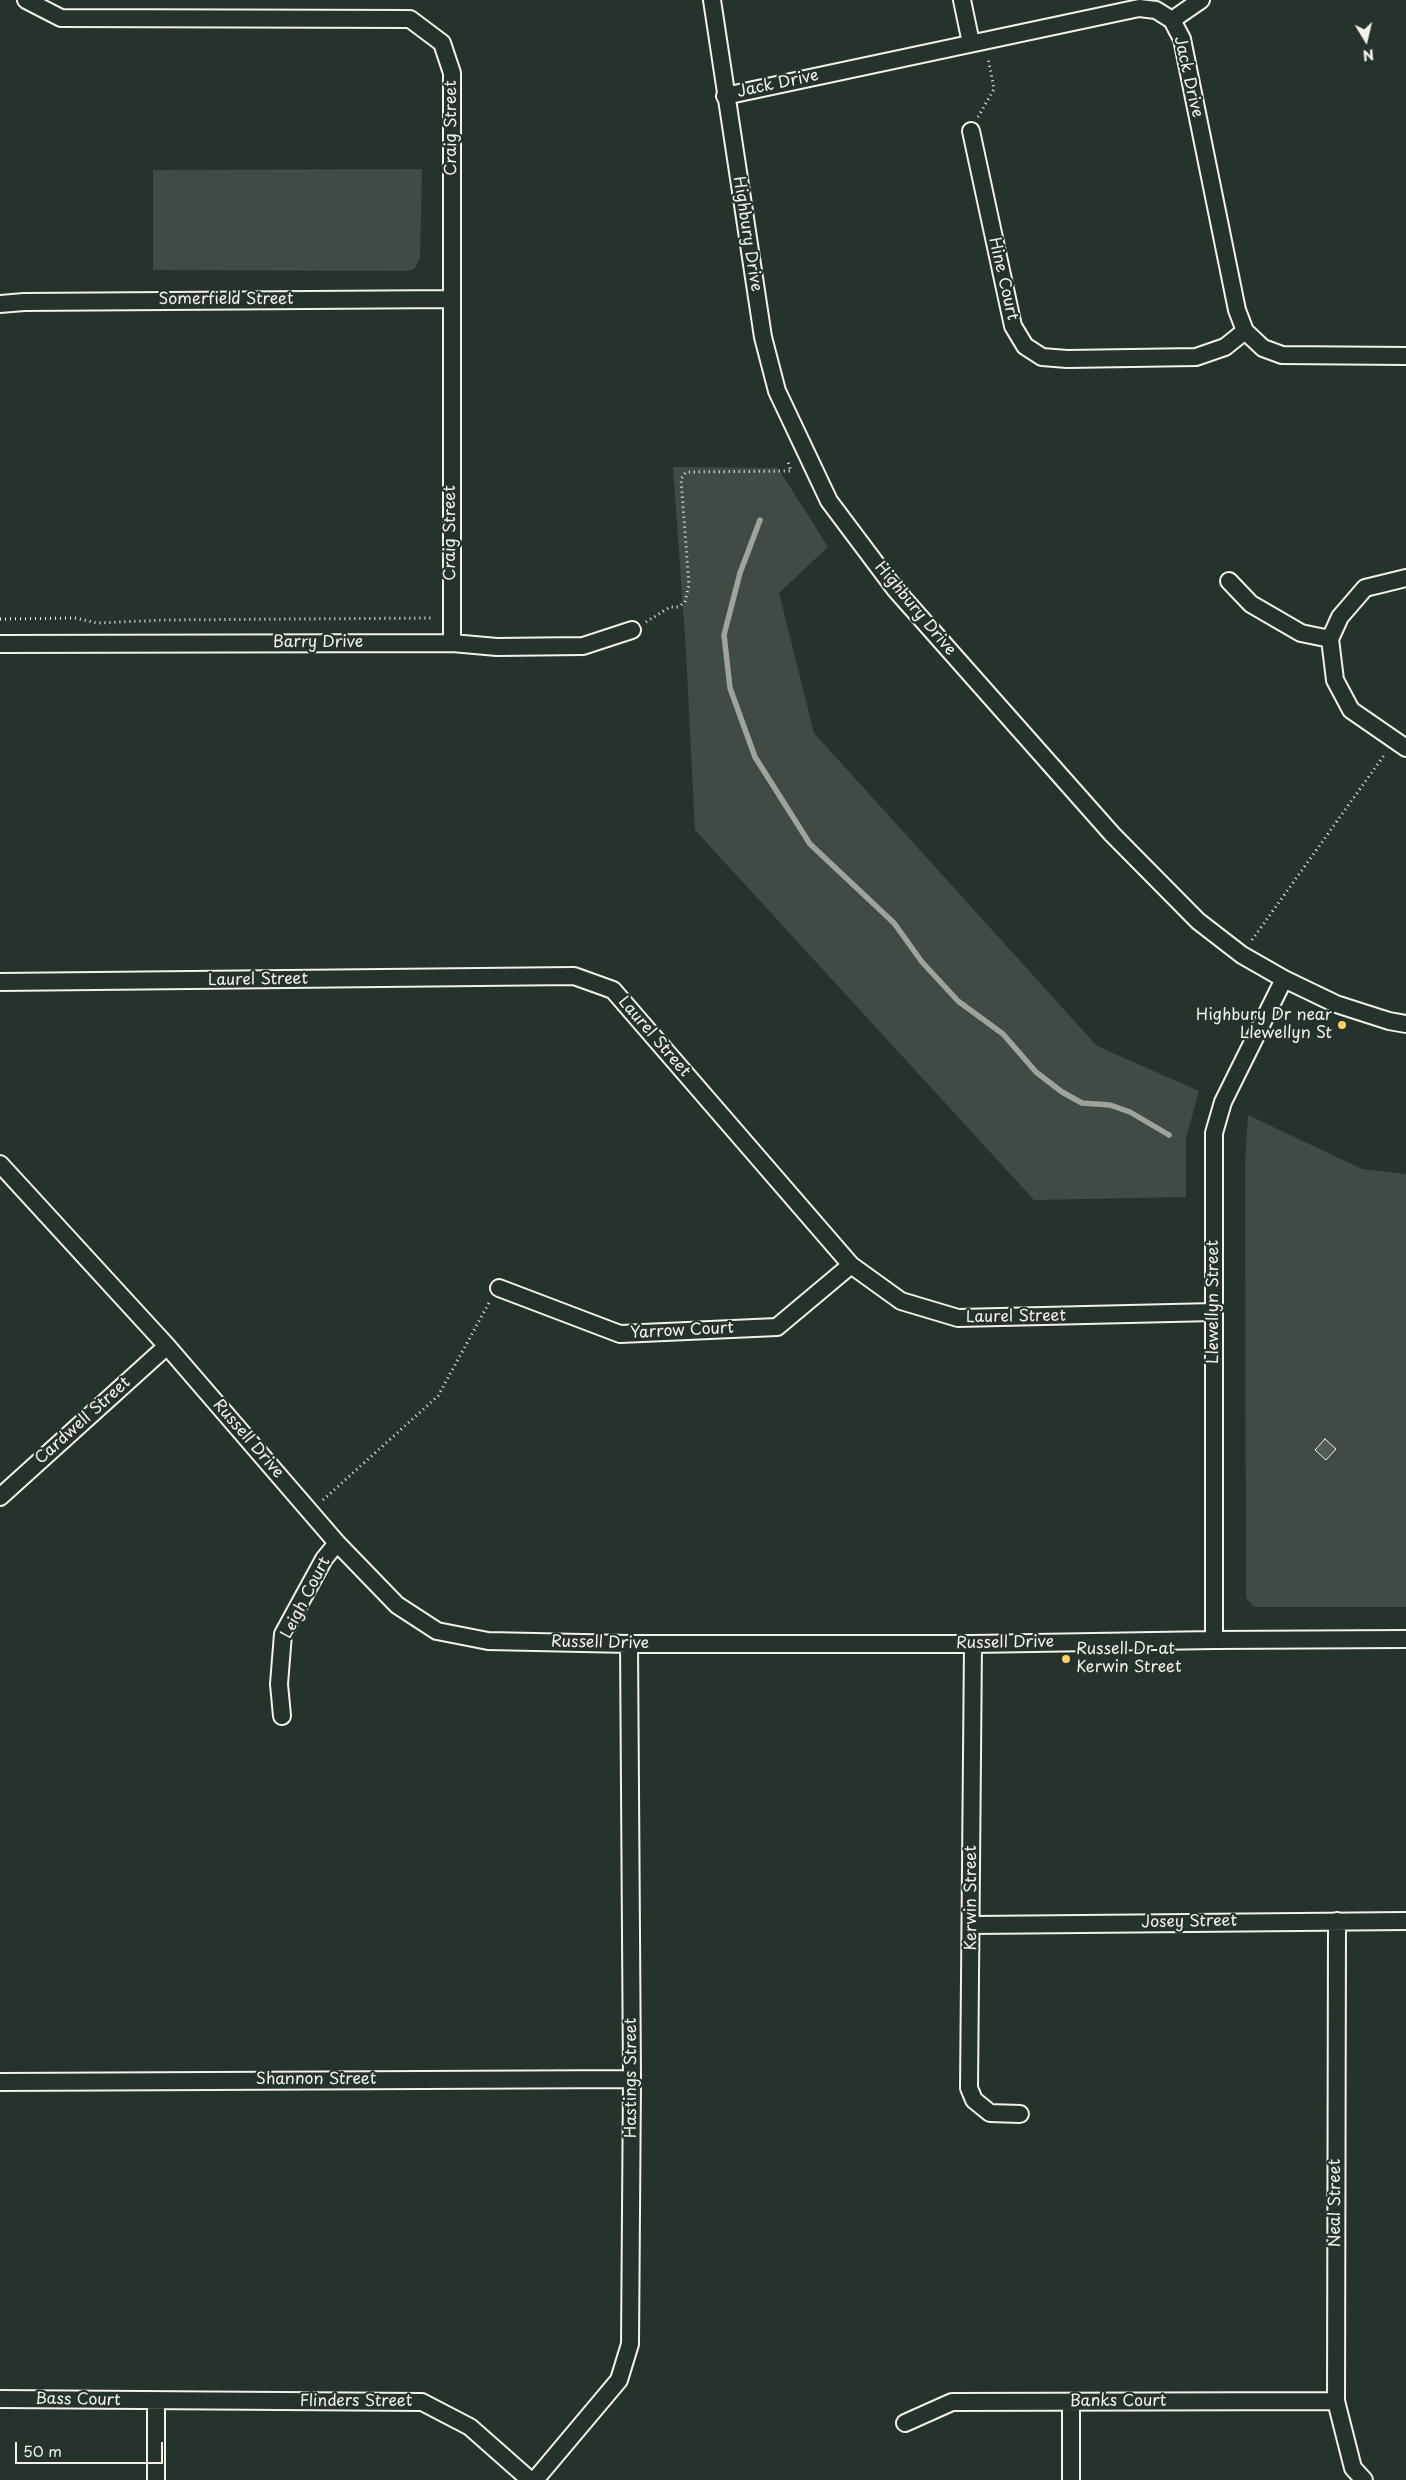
<!DOCTYPE html>
<style>
body{margin:0}
#map{position:relative;width:1406px;height:2480px;overflow:hidden;background:#26332d;font-family:"Playpen Sans",sans-serif}
canvas{display:block}
.north{position:absolute;left:1341px;top:15px;width:50px;height:50px;-webkit-text-stroke:4px #26332d;paint-order:stroke;rotate:171deg;font-size:14px;font-weight:700;line-height:20px;text-align:center;color:#f4f1e8}
.north::after{content:'';display:block;margin:auto;width:18px;height:22px;background:#f4f1e8;clip-path:polygon(50% 0,100% 100%,50% 72%,0 100%)}
.scale{position:absolute;left:15px;top:2442px;width:148px;height:22px;box-sizing:border-box;border:2px solid #f4f1e8;border-top:0;padding-left:6px;font-size:15px;line-height:18px;white-space:nowrap;color:#f4f1e8;-webkit-text-stroke:4px #26332d;paint-order:stroke}
</style>
<div id="map">
<canvas width="1406" height="2480"></canvas>
<div class="north">N</div>
<div class="scale">50 m</div>
</div>
<script>
const ctx = document.querySelector('canvas').getContext('2d');
ctx.lineJoin = 'round';
function fillPath(path, color) {
  ctx.fillStyle = color;
  ctx.fill(path, 'evenodd');
}
function toPath(rows) {
  const path = new Path2D();
  for (const r of rows) {
    path.moveTo(r[0], r[1]);
    for (let i = 2; i < r.length; i += 2) path.lineTo(r[i], r[i + 1]);
  }
  return path;
}
function stroke(path, color, width, dash) {
  ctx.strokeStyle = color;
  ctx.lineWidth = width;
  ctx.lineCap = dash ? 'butt' : 'round';
  ctx.setLineDash(dash || []);
  ctx.stroke(path);
}
function drawText(font, color, halo, rows, align = 'center') {
  ctx.font = font + ' "Playpen Sans",sans-serif';
  ctx.lineWidth = 4.5;
  ctx.setLineDash([]);
  ctx.textBaseline = 'middle';
  ctx.strokeStyle = halo;
  ctx.fillStyle = color;
  for (const [text, x, y, turn = 0] of rows) {
    ctx.save();
    ctx.translate(x, y);
    ctx.rotate((+turn || 0) * Math.PI / 180);
    ctx.textAlign = isNaN(turn) ? turn : align;
    if (halo) ctx.strokeText(text, 0, 0);
    ctx.fillText(text, 0, 0);
    ctx.restore();
  }
}
const green = toPath([
 [422,169,420,259,414,269,407,271,153,270,153,170],
 [673,467,778,468,828,547,779,593,814,733,1097,1046,1199,1091,1186,1138,1186,1197,1034,1200,695,830,686,651],
 [1248,1115,1362,1169,1406,1174,1406,1607,1254,1607,1246,1598,1245,1166]
]);
const stream = toPath([
 [760,520,740,573,724,635,730,688,755,757,810,844,894,923,922,962,958,1001,1003,1034,1036,1072,1062,1092,1082,1103,1110,1105,1130,1112,1169,1135]
]);
const building = toPath([
 [1325,1439,1336,1449,1326,1460,1315,1450,1325,1439]
]);
const path = toPath([
 [978,117,994,89,988,58],
 [0,619,75,618,97,623,166,620,433,618],
 [646,622,670,607,678,607,685,602,689,585,681,479,686,472,791,471,788,462,791,461],
 [1252,940,1385,754],
 [323,1500,438,1396,490,1301]
]);
const minor = toPath([
 [26,0,61,18,410,19,442,43,452,73,452,643],
 [712,0,763,337,777,391,829,501,895,589,1112,834,1198,921,1242,955,1284,979,1336,1004,1389,1021,1406,1024],
 [962,0,971,43],
 [1172,20,1201,0],
 [725,96,1139,8,1156,10,1172,20,1182,39,1237,310,1245,331,1263,348,1282,355,1406,356],
 [971,131,1013,326,1025,346,1042,357,1067,359,1196,357,1225,347,1245,331],
 [0,304,24,302,451,299],
 [1406,578,1365,588,1340,617,1330,639,1335,680,1351,710,1406,748],
 [1229,581,1251,604,1301,633,1330,639],
 [0,644,452,643,497,647,583,646,632,630],
 [0,982,574,976,613,990,851,1265,901,1301,958,1318,1214,1312],
 [0,1164,167,1346,337,1543,397,1605,437,1631,488,1641,629,1644,973,1644,1214,1640,1406,1639],
 [499,1288,620,1334,777,1327,851,1265],
 [0,1497,167,1346],
 [1214,1640,1214,1133,1223,1102,1284,979],
 [973,1644,969,2088,974,2100,990,2113,1020,2114],
 [282,1716,279,1684,283,1634,324,1559,337,1543],
 [1337,1921,1336,2401,1353,2468,1364,2480],
 [973,1925,1406,1921],
 [0,2082,632,2079],
 [0,2399,422,2402,470,2427,530,2480],
 [905,2423,952,2402,1336,2401],
 [156,2480,156,2400],
 [535,2480,619,2380,630,2344,632,2079,629,1644],
 [1071,2480,1071,2403]
]);
const markers = [
 [1342,1025,5,"#ffd166"],
 [1066,1659,5,"#ffd166"]
];
const streetNames = [
 ["Jack Drive",1188,77,77],
 ["Jack Drive",778,84,-12],
 ["Craig Street",452,128,-90],
 ["Highbury Drive",747,234,81],
 ["Hine Court",1003,279,77],
 ["Somerfield Street",226,300],
 ["Craig Street",451,533,-90],
 ["Highbury Drive",915,609,50],
 ["Barry Drive",318,643],
 ["Laurel Street",258,980,-1],
 ["Laurel Street",654,1037,49],
 ["Llewellyn Street",1214,1302,-90],
 ["Laurel Street",1016,1317,-1],
 ["Yarrow Court",682,1331,-3],
 ["Cardwell Street",83,1421,-42],
 ["Russell Drive",248,1439,49],
 ["Leigh Court",306,1598,-63],
 ["Russell Drive",600,1643,1],
 ["Russell Drive",1005,1643,-1],
 ["Kerwin Street",972,1898,-90],
 ["Josey Street",1189,1922,-1],
 ["Hastings Street",632,2078,-90],
 ["Shannon Street",316,2080],
 ["Neal Street",1336,2203,-90],
 ["Bass Court",78,2400,1],
 ["Flinders Street",356,2402],
 ["Banks Court",1118,2402]
];
const poiNames = [
 ["Highbury Dr near",1332,1016],
 ["Llewellyn St",1332,1034],
 ["Russell Dr at",1076,1650,"left"],
 ["Kerwin Street",1076,1668,"left"]
];
fillPath(green, '#414b45');
stroke(stream, '#9fa39b', 5.5);
fillPath(building, '#525c55');
stroke(building, '#f4f1e8', 1);
stroke(minor, '#f4f1e8', 20);
stroke(path, '#f4f1e8', 3, [1, 4]);
stroke(minor, '#26332d', 16);
for (const [x, y, r, color] of markers) {
  const dot = new Path2D();
  dot.arc(x, y, r, 0, 2 * Math.PI);
  ctx.fillStyle = color;
  ctx.fill(dot);
  stroke(dot, '#26332d', 2);
}
drawText('16px', '#f4f1e8', '#26332d', streetNames);
drawText('16px', '#f4f1e8', '#26332d', poiNames, 'right');
</script>
